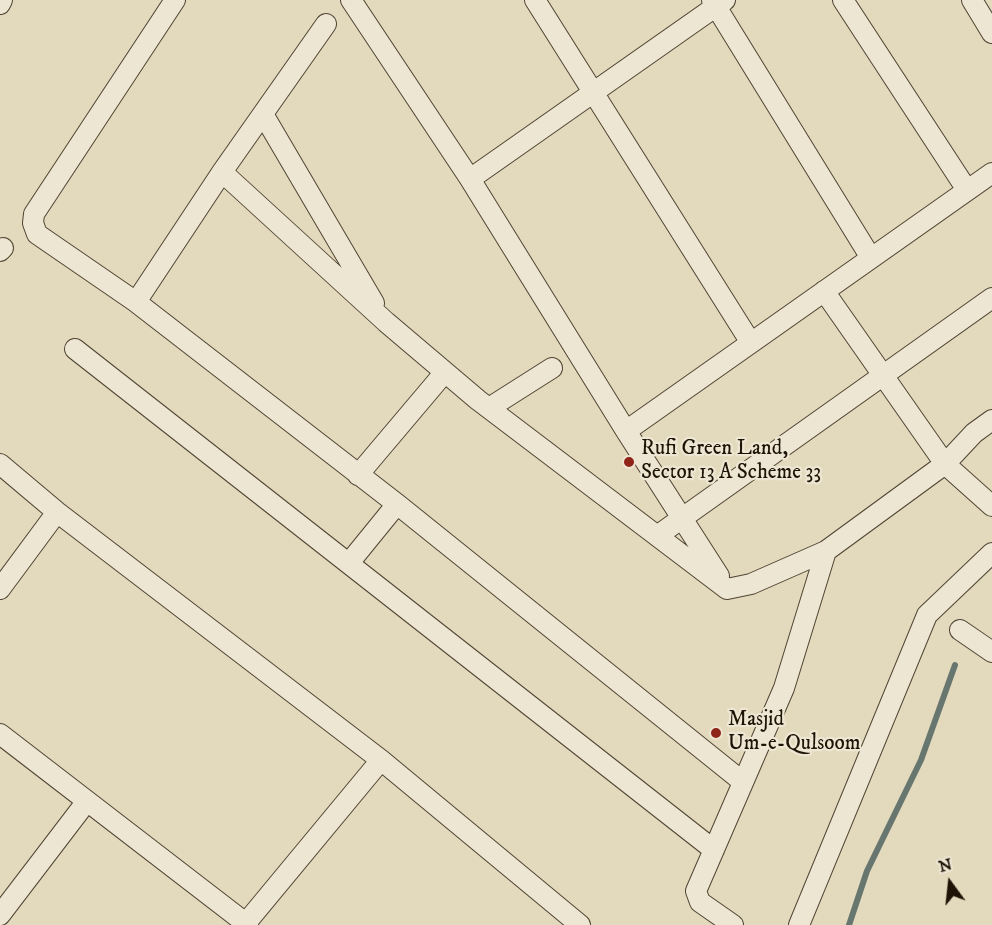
<!DOCTYPE html>
<style>
body{margin:0}
#map{position:relative;width:992px;height:925px;overflow:hidden;background:#e3d9bc;font-family:"IM FELL DW Pica",serif}
canvas{display:block}
.north{position:absolute;left:920px;top:853px;width:60px;height:60px;-webkit-text-stroke:4px #ede6d3;paint-order:stroke;rotate:345deg;font-size:16px;font-weight:700;line-height:24px;text-align:center;color:#1f1305}
.north::after{content:'';display:block;margin:auto;width:21px;height:27px;background:#1f1305;clip-path:polygon(50% 0,100% 100%,50% 72%,0 100%)}
</style>
<div id="map">
<canvas width="992" height="925"></canvas>
<div class="north">N</div>
</div>
<script>
const ctx = document.querySelector('canvas').getContext('2d');
ctx.lineJoin = 'round';
function toPath(rows) {
  const path = new Path2D();
  for (const r of rows) {
    path.moveTo(r[0], r[1]);
    for (let i = 2; i < r.length; i += 2) path.lineTo(r[i], r[i + 1]);
  }
  return path;
}
function stroke(path, color, width, dash) {
  ctx.strokeStyle = color;
  ctx.lineWidth = width;
  ctx.lineCap = dash ? 'butt' : 'round';
  ctx.setLineDash(dash || []);
  ctx.stroke(path);
}
function drawText(font, color, halo, rows, align = 'center') {
  ctx.font = font + ' "IM FELL DW Pica",serif';
  ctx.lineWidth = 4.5;
  ctx.setLineDash([]);
  ctx.textBaseline = 'middle';
  ctx.strokeStyle = halo;
  ctx.fillStyle = color;
  for (const [text, x, y, turn = 0] of rows) {
    ctx.save();
    ctx.translate(x, y);
    ctx.rotate((+turn || 0) * Math.PI / 180);
    ctx.textAlign = isNaN(turn) ? turn : align;
    if (halo) ctx.strokeText(text, 0, 0);
    ctx.fillText(text, 0, 0);
    ctx.restore();
  }
}
const stream = toPath([
 [849,925,867,871,921,760,955,665]
]);
const minor = toPath([
 [175,0,34,214,33,223,37,234,136,302,397,504,743,782],
 [351,0,470,179,626,431,719,576],
 [535,0,751,343],
 [712,0,871,258],
 [843,0,967,190],
 [972,0,992,33],
 [0,4,2,0],
 [263,114,374,303],
 [222,172,386,322,478,400,727,589,751,584,826,551,945,464,974,433,992,420],
 [470,179,725,0],
 [0,251,3,248],
 [824,291,945,464,992,506],
 [136,302,222,172,326,24],
 [75,349,714,850],
 [489,408,552,368],
 [626,431,992,173],
 [0,464,57,512,381,760,580,925],
 [358,475,445,372],
 [657,536,992,298],
 [349,563,397,504],
 [0,589,57,512],
 [960,630,992,652],
 [0,734,248,925],
 [0,915,87,801],
 [246,923,381,760],
 [733,925,700,902,696,891,784,688,826,551],
 [799,925,927,615,992,553]
]);
const markers = [
 [629,462,6,"#8f2418"],
 [716,733,6,"#8f2418"]
];
const poiNames = [
 ["Rufi Green Land,",641,450],
 ["Sector 13 A Scheme 33",641,474],
 ["Masjid",728,721],
 ["Um-e-Qulsoom",728,745]
];
stroke(stream, '#677770', 6);
stroke(minor, '#504433', 22);
stroke(minor, '#ede6d3', 20);
for (const [x, y, r, color] of markers) {
  const dot = new Path2D();
  dot.arc(x, y, r, 0, 2 * Math.PI);
  ctx.fillStyle = color;
  ctx.fill(dot);
  stroke(dot, '#ede6d3', 2);
}
drawText('21px', '#1f1305', '#ede6d3', poiNames, 'left');
</script>
